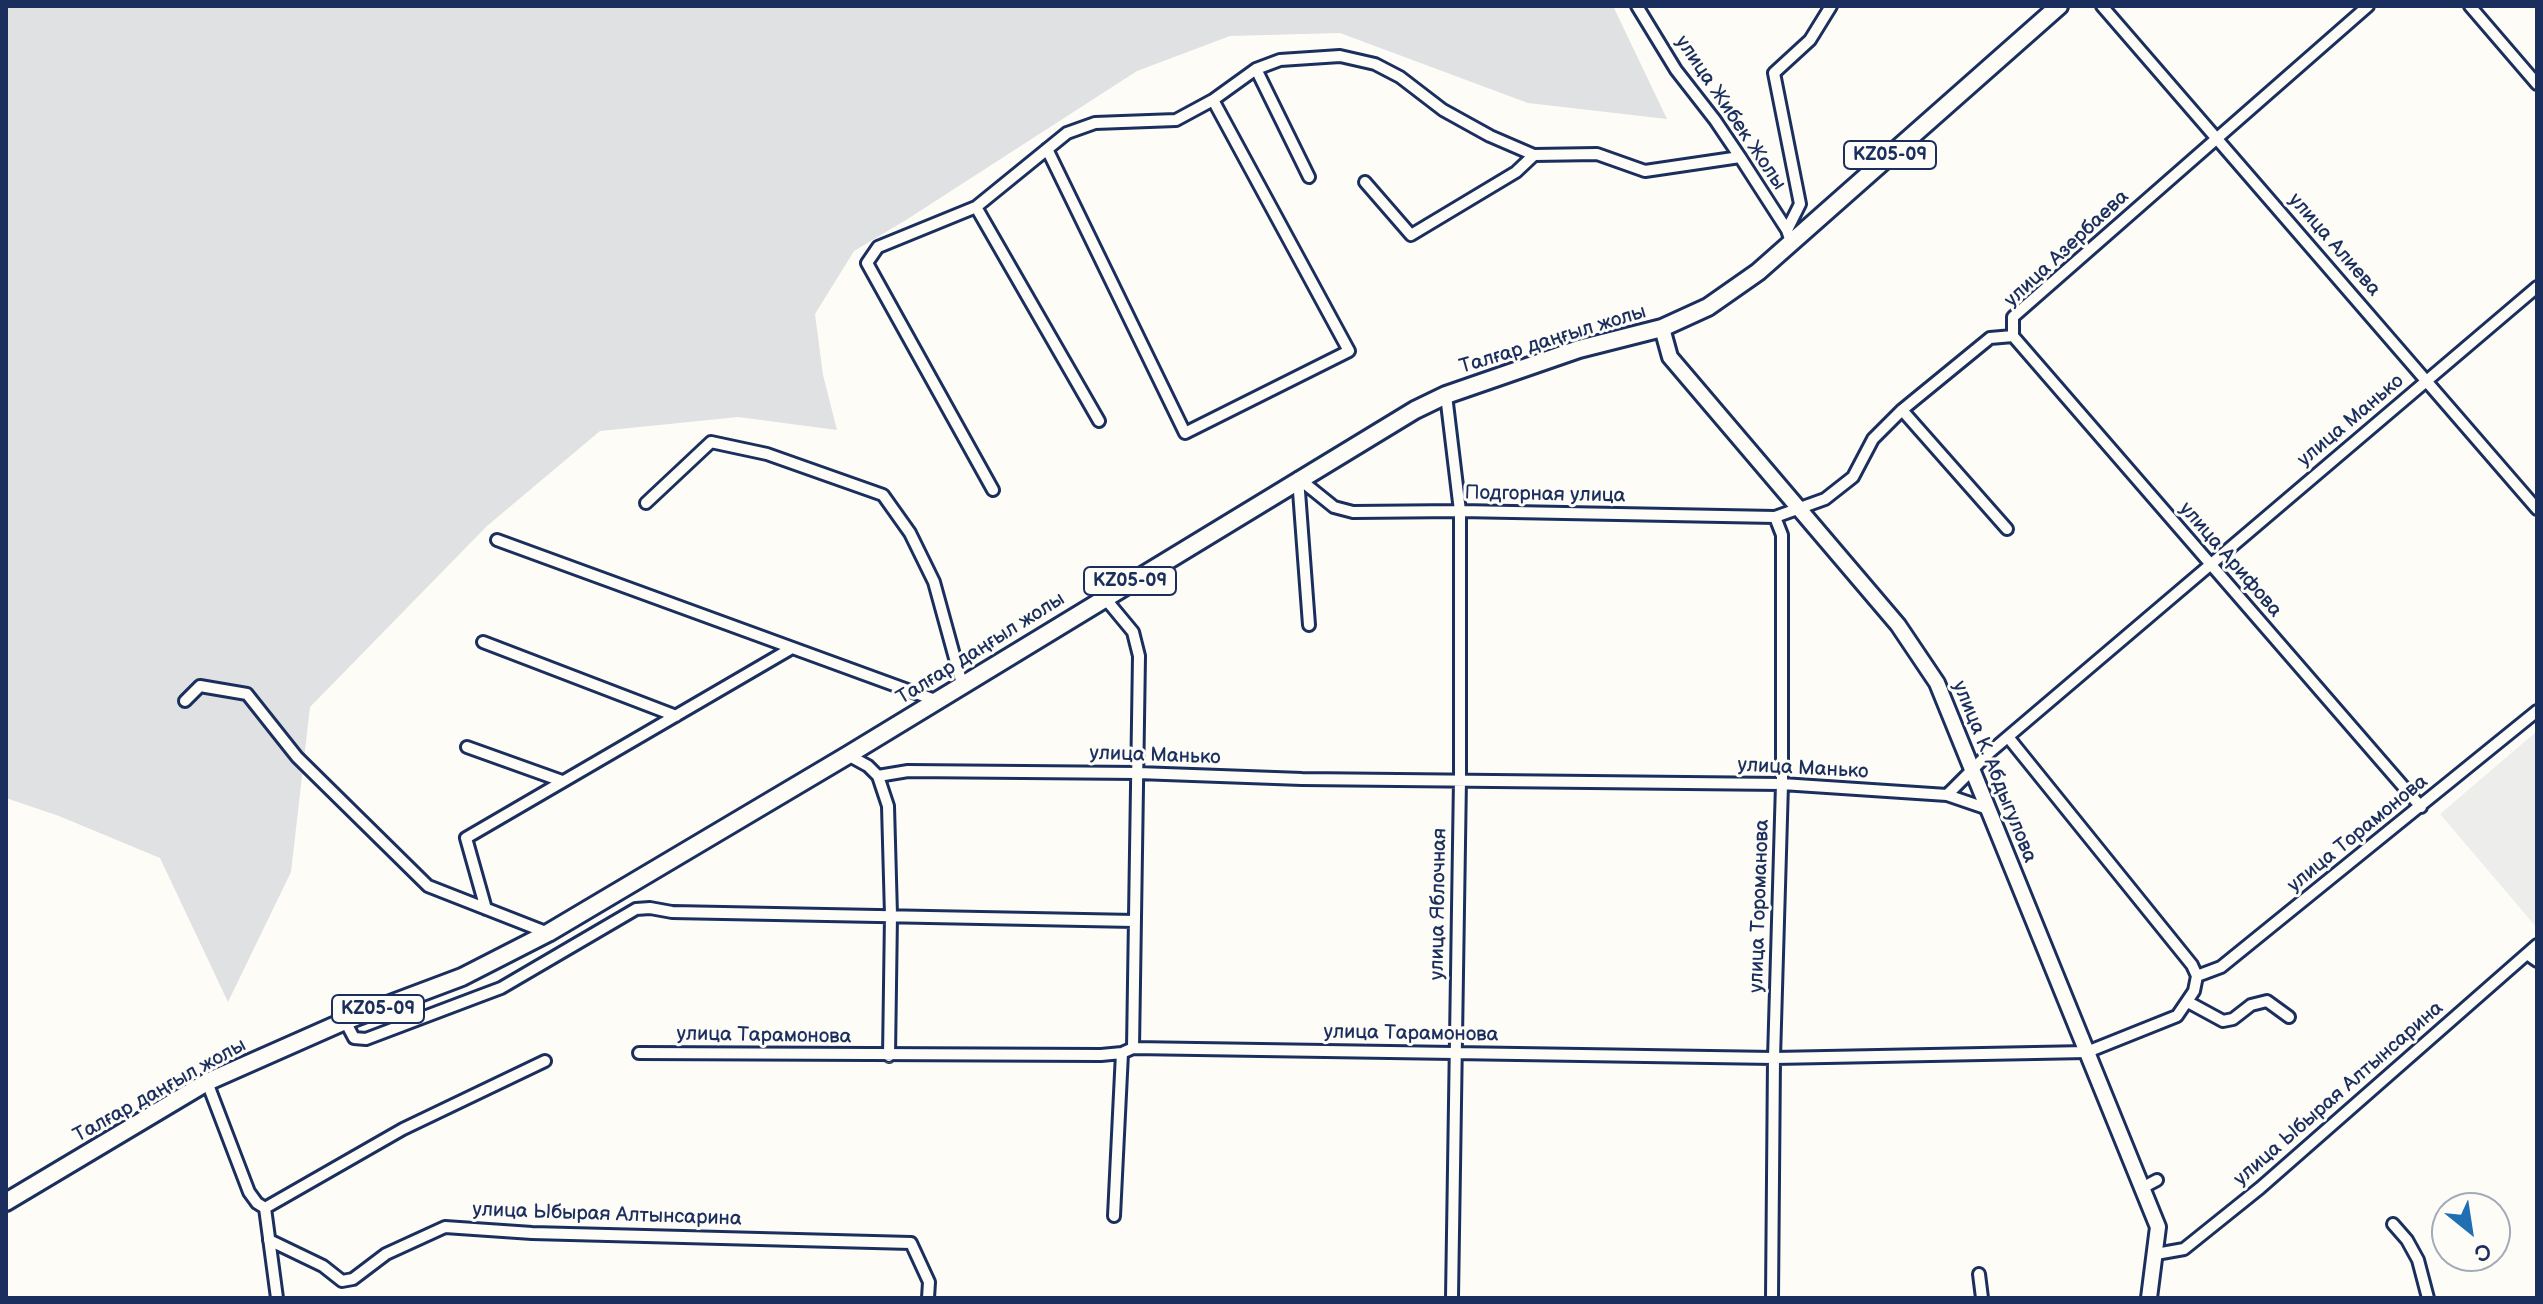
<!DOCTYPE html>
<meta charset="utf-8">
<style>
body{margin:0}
#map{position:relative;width:2543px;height:1304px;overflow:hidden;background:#fdfcf7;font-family:"Balsamiq Sans",sans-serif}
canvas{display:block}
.frame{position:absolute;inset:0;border:8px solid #1b2f5e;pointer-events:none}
.north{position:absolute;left:2431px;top:1192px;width:80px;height:80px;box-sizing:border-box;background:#fdfcf7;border:2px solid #a3aaba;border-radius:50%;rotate:150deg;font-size:22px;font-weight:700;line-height:32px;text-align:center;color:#1b2f5e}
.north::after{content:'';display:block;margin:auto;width:28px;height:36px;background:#1f6fb2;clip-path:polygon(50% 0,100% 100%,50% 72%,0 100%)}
</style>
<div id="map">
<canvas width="2543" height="1304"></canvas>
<div class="frame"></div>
<div class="north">С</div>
</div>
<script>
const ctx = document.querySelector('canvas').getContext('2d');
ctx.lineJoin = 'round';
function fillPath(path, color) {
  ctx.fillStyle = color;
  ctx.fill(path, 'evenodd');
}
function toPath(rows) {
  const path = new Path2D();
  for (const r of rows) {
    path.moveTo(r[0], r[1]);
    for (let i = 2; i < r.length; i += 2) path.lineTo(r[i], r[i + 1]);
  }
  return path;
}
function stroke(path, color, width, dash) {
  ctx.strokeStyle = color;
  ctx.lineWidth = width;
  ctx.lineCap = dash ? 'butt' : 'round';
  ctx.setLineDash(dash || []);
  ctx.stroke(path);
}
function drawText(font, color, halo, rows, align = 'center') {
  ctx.font = font + ' "Balsamiq Sans",sans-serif';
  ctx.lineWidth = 6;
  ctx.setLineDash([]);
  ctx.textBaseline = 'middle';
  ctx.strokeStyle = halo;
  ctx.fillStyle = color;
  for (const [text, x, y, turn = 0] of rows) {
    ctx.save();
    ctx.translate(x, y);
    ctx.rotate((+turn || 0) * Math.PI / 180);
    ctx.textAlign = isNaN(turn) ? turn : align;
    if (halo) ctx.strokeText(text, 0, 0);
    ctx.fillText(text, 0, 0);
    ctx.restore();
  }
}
const built = toPath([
 [2537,731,2537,928,2440,814]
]);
const green = toPath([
 [6,6,1613,6,1667,119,1528,103,1340,33,1230,36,1137,71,906,220,854,251,815,314,823,375,837,430,738,417,600,431,487,526,310,707,291,872,228,1002,160,858,59,816,6,798]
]);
const street = toPath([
 [1637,6,1676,70,1715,120,1740,157,1787,230,1791,242],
 [2102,6,2537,509],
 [2470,6,2537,84],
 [1256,69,1309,177],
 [1047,149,1185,433,1349,351,1213,100],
 [1365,182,1411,235,1516,172,1534,155],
 [976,207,878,247,867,263,993,490],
 [1787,230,1800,204,1774,73,1810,40,1831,6],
 [2013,336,2421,807],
 [1446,395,1460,511,1460,779,1452,1298],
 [1902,410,2007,529],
 [1099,421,976,207,1067,133,1095,123,1176,120,1213,100,1256,69,1280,60,1340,56,1375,64,1400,77,1443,110,1490,136,1534,155,1597,154,1645,171,1740,157],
 [1298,478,1334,507,1353,512,1460,511,1775,517,1825,499,1853,477,1873,439,1902,410,1990,338,2013,336,2013,317,2368,6],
 [1298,478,1309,625],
 [646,503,711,442,767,454,883,495,910,533,934,582,962,684],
 [497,540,935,700],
 [1104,597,1133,632,1139,656,1133,1048],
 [483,642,676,716],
 [185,701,200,686,247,694,297,757,428,886,548,933],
 [467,747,562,781],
 [848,755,868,766,878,776,888,806,891,915,889,1056],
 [878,776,908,771,1138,773,1302,779,1782,784,1947,795,1990,752,2537,287],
 [1947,795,1988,809],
 [486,909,466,838,792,648],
 [2527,954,2537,961],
 [2197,976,2221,967,2537,711],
 [2188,1002,2223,1021,2233,1019,2251,1005,2267,1001,2289,1017],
 [345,1021,354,1038,366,1039,477,997,501,988,636,909,650,908,672,912,1135,921],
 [639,1053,1101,1055,1122,1053,1133,1048,1774,1058,2087,1052,2177,1016,2194,991,2197,976,2192,965,2008,737],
 [207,1082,249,1192,257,1203,265,1208],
 [2142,1188,2157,1180],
 [265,1208,403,1129,545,1061],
 [265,1208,277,1298],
 [1114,1216,1122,1053],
 [2393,1224,2407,1240,2418,1260,2428,1298],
 [269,1240,323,1266,342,1281,353,1279,386,1254,445,1227,532,1233,911,1243,929,1282,928,1298],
 [2156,1254,2184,1249,2260,1188,2537,945],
 [1979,1274,1982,1298],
 [1772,1298,1774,1058,1782,784,1782,535,1775,517]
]);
const secondary = toPath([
 [1662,328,1670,357,1898,625,1937,683,2158,1227,2149,1298]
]);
const primary = toPath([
 [6,1202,207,1082,345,1021,462,977,548,933,848,755,1415,410,1446,395,1579,349,1662,328,1708,307,1758,272,2059,6]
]);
const shields = [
 [1890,155,92],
 [1130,581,92],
 [378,1009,92]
];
const shieldNames = [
 ["KZ05-09",1890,155],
 ["KZ05-09",1130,581],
 ["KZ05-09",378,1009]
];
const streetNames = [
 ["улица Жибек Жолы",1730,113,56],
 ["улица Алиева",2334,245,49],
 ["улица Азербаева",2067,249,-43],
 ["Талғар даңғыл жолы",1553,340,-17],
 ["улица Манько",2351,421,-40],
 ["Подгорная улица",1545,495,1],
 ["улица Арифова",2230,560,49],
 ["Талғар даңғыл жолы",981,649,-32],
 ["улица Манько",1155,756,2],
 ["улица Манько",1803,769,3],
 ["улица К. Абдыгулова",1994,772,68],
 ["улица Торамонова",2358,834,-39],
 ["улица Яблочная",1439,904,-89],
 ["улица Тороманова",1760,906,-88],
 ["улица Тарамонова",1411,1034,1],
 ["улица Тарамонова",764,1036,1],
 ["Талғар даңғыл жолы",160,1091,-29],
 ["улица Ыбырая Алтынсарина",2339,1094,-41],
 ["улица Ыбырая Алтынсарина",607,1215,2]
];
fillPath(built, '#edeeec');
fillPath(green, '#e0e1e3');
stroke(street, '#1b2f5e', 16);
stroke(secondary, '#1b2f5e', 20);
stroke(primary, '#1b2f5e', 22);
stroke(street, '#fdfcf7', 10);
stroke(secondary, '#fdfcf7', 14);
stroke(primary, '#fdfcf7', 16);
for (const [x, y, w] of shields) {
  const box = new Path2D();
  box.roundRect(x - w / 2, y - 14, w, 28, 6);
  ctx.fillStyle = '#fdfcf7';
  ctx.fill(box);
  stroke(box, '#1b2f5e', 2);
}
drawText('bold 18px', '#1b2f5e', null, shieldNames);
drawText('20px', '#1b2f5e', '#fdfcf7', streetNames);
</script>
